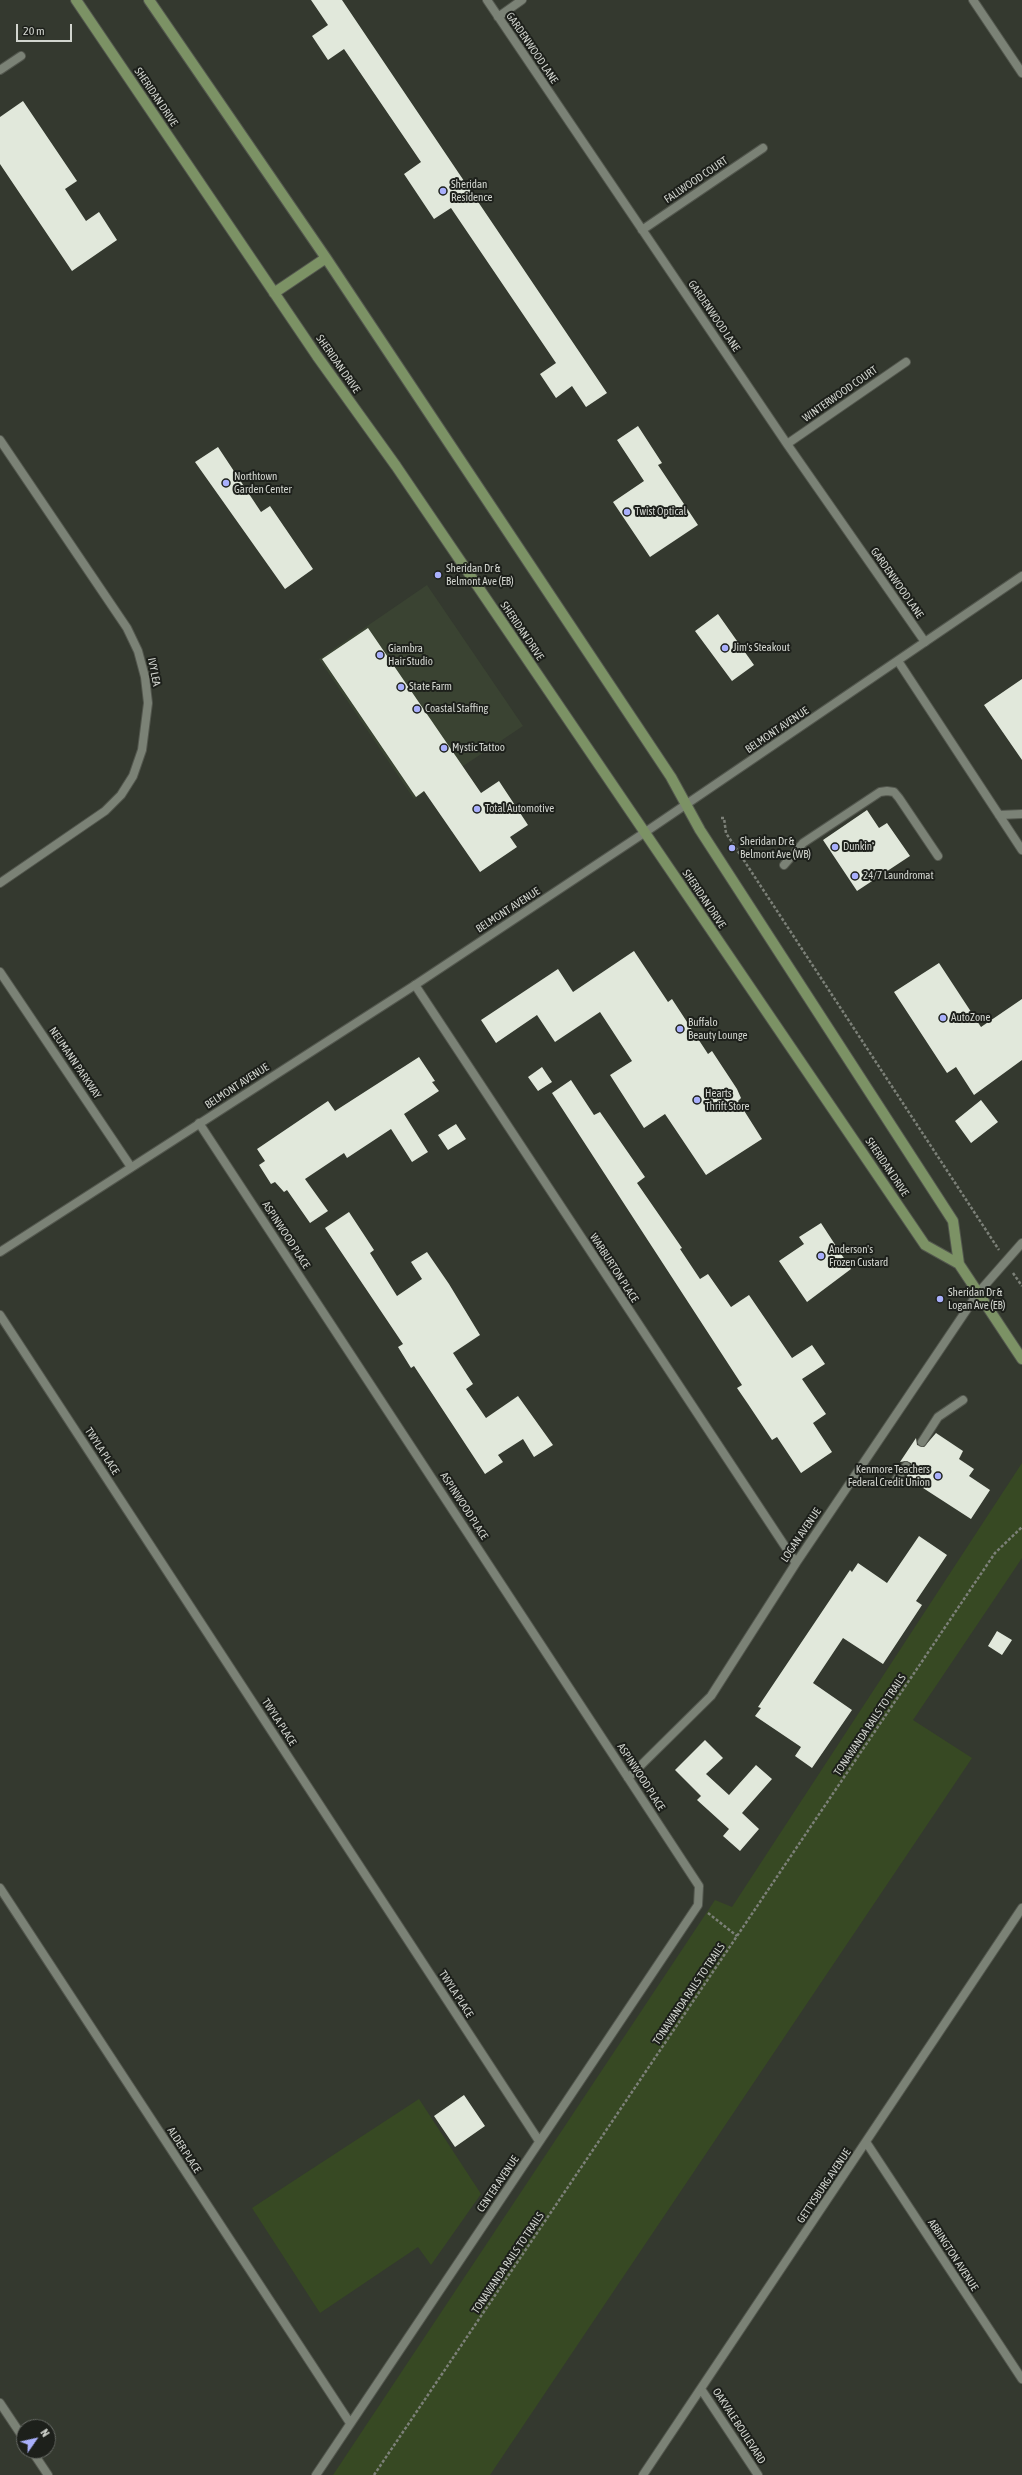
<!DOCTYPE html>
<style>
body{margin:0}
#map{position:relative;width:1022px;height:2475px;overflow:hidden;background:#34392f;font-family:"Asap Condensed",sans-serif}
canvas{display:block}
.north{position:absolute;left:16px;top:2419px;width:40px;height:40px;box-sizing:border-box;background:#1d201b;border:1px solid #656863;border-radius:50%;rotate:56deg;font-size:11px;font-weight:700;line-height:16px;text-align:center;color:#d2d5cf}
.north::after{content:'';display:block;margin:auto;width:14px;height:18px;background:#a9b0fc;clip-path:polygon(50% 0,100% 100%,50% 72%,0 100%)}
.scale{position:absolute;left:16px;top:24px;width:56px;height:18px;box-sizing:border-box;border:2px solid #d2d5cf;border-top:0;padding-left:5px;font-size:12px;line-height:14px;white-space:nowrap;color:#d2d5cf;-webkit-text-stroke:3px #1d201b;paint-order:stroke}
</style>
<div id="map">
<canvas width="1022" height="2475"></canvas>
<div class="north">N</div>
<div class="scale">20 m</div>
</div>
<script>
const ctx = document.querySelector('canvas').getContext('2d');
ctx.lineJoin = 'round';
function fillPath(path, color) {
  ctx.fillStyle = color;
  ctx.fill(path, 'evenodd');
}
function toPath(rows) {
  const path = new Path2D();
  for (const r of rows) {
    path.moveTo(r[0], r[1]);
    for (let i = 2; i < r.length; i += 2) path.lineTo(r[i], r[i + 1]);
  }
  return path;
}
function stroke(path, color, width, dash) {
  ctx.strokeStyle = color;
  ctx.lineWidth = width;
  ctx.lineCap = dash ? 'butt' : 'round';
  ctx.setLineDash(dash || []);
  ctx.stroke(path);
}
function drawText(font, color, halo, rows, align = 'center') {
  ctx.font = font + ' "Asap Condensed",sans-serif';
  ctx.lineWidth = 4;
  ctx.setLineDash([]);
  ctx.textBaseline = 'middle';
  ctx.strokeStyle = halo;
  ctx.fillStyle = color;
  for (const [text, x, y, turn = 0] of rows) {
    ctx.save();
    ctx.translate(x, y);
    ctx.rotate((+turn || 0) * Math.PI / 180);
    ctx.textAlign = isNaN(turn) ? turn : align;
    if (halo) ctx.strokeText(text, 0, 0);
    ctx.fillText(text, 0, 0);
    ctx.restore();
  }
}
const built = toPath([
 [427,585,523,726,414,799,319,659]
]);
const green = toPath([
 [1022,1463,1022,1558,913,1720,972,1758,490,2475,333,2475,715,1900,732,1907],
 [419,2099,481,2194,431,2265,418,2247,320,2313,252,2208]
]);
const building = toPath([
 [311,0,342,0,607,393,586,407,572,386,556,398,540,374,556,363,451,208,434,219,404,174,421,162,344,49,328,60,312,36,328,25],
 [23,101,77,181,65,189,86,221,99,212,117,240,72,271,0,164,0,117],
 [638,426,662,463,658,465,698,525,650,557,613,502,644,481,617,440],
 [218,447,261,512,270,506,313,569,285,589,195,462],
 [718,614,754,665,732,681,695,631],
 [368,628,481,793,499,781,528,825,510,837,517,847,480,872,424,791,416,797,322,659],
 [1022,679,1022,760,984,705],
 [867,810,879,828,887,823,910,856,857,891,823,840],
 [634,951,668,1002,672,999,708,1054,712,1051,737,1089,741,1098,738,1101,762,1139,706,1175,665,1114,644,1128,610,1075,632,1061,600,1012,555,1042,537,1015,496,1043,481,1020,558,969,573,992],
 [939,963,981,1027,1022,999,1022,1060,974,1095,956,1067,947,1073,894,992],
 [419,1057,435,1081,432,1082,439,1091,404,1114,428,1152,412,1162,391,1129,347,1158,344,1153,305,1179,328,1211,310,1223,287,1190,284,1192,275,1182,271,1184,259,1165,265,1161,257,1149,328,1101,335,1111],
 [542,1067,552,1082,538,1091,528,1077],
 [571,1080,594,1115,600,1112,645,1177,637,1183,682,1248,680,1249,700,1279,708,1274,731,1307,749,1295,792,1358,812,1345,825,1364,802,1379,826,1414,813,1423,832,1452,801,1473,777,1437,772,1440,748,1404,737,1388,742,1385,552,1093],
 [981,1100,998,1122,971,1143,955,1121],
 [456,1124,466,1139,448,1150,438,1135],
 [349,1212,374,1250,370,1253,397,1296,422,1279,411,1262,427,1252,449,1284,480,1335,453,1353,473,1384,466,1389,486,1418,518,1396,553,1445,534,1457,523,1439,498,1455,503,1462,485,1474,414,1366,411,1368,398,1347,403,1344,325,1228],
 [821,1223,851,1269,807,1302,779,1261,804,1244,799,1237],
 [936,1433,963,1451,959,1459,974,1469,969,1476,990,1490,971,1519,906,1477,911,1470,911,1463,906,1461,900,1462,916,1438,917,1445,924,1447],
 [919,1536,947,1555,916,1601,922,1605,883,1664,843,1638,813,1683,852,1710,812,1768,795,1756,801,1747,755,1716,761,1708,758,1707,850,1570,852,1572,858,1563,887,1583],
 [997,1631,1012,1640,1002,1655,988,1646],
 [705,1740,723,1758,706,1774,729,1795,756,1765,772,1779,742,1813,759,1829,740,1851,723,1836,729,1829,697,1800,701,1796,675,1770],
 [464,2095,485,2126,455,2147,434,2116]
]);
const path = toPath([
 [721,818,724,818,726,833,999,1250],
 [1013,1273,1022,1286],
 [708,1913,737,1936],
 [374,2475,995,1553,1022,1527]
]);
const service = toPath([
 [0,70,21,56],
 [898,661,1022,850],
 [999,815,1022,814],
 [784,865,803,843,880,792,887,791,894,792,899,798,938,856],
 [978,1293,1022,1243],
 [922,1442,938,1417,963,1400],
 [895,1481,906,1466]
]);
const minor = toPath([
 [487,0,787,444,925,642],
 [973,0,1022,73],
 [498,17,522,0],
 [642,230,763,148],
 [0,440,127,628,138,651,145,677,148,703,142,750,133,776,121,795,105,811,0,883],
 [787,444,906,362],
 [0,972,131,1167],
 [415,985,796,1563],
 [199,1123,699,1886,698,1905,316,2475],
 [0,1315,539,2141],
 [628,1778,711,1696,796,1563,978,1293],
 [0,1888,350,2423],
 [866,2142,1022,2379],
 [701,2389,758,2475],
 [0,2403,24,2439],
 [32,2451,48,2475],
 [643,2475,1022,1908]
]);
const tertiary = toPath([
 [0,1252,415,985,644,833,1022,576]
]);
const primary = toPath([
 [76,0,317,356,396,466,925,1245,959,1264],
 [149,0,326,258,671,777,700,830,953,1221,959,1264,1022,1359],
 [274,293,326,258]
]);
const markers = [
 [443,191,4,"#a9b0fc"],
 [226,483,4,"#a9b0fc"],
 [627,512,4,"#a9b0fc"],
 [438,575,4,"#a9b0fc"],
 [725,648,4,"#a9b0fc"],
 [380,655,4,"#a9b0fc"],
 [401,687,4,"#a9b0fc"],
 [417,709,4,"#a9b0fc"],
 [444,748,4,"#a9b0fc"],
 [477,809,4,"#a9b0fc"],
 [835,847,4,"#a9b0fc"],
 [732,848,4,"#a9b0fc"],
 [855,876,4,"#a9b0fc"],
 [943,1018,4,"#a9b0fc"],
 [680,1029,4,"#a9b0fc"],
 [697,1100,4,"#a9b0fc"],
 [821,1256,4,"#a9b0fc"],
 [940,1299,4,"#a9b0fc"],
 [938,1476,4,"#a9b0fc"]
];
const streetNames = [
 ["GARDENWOOD LANE",532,48,56],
 ["SHERIDAN DRIVE",156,97,56],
 ["FALLWOOD COURT",696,180,-34],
 ["GARDENWOOD LANE",714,316,56],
 ["SHERIDAN DRIVE",338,364,55],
 ["WINTERWOOD COURT",840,394,-35],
 ["GARDENWOOD LANE",897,583,55],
 ["SHERIDAN DRIVE",522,631,56],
 ["IVY LEA",154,672,79],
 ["BELMONT AVENUE",777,730,-34],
 ["SHERIDAN DRIVE",704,899,56],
 ["BELMONT AVENUE",508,910,-33],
 ["NEUMANN PARKWAY",75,1063,56],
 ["BELMONT AVENUE",237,1086,-33],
 ["SHERIDAN DRIVE",887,1167,56],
 ["ASPINWOOD PLACE",286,1235,57],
 ["WARBURTON PLACE",614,1268,57],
 ["TWYLA PLACE",102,1451,57],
 ["ASPINWOOD PLACE",464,1506,57],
 ["LOGAN AVENUE",801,1535,-56],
 ["TWYLA PLACE",279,1722,57],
 ["TONAWANDA RAILS TO TRAILS",870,1725,-56],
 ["ASPINWOOD PLACE",641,1777,57],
 ["TWYLA PLACE",456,1994,57],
 ["TONAWANDA RAILS TO TRAILS",689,1994,-56],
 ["ALDER PLACE",184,2150,57],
 ["CENTER AVENUE",498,2184,-56],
 ["GETTYSBURG AVENUE",824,2186,-56],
 ["ABBINGTON AVENUE",953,2255,57],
 ["TONAWANDA RAILS TO TRAILS",508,2263,-56],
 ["OAKVALE BOULEVARD",739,2426,57]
];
const poiNames = [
 ["Sheridan",451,185],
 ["Residence",451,198],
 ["Northtown",234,477],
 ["Garden Center",234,490],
 ["Twist Optical",635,512],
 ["Sheridan Dr &",446,569],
 ["Belmont Ave (EB)",446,582],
 ["Jim's Steakout",733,648],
 ["Giambra",388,649],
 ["Hair Studio",388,662],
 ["State Farm",409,687],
 ["Coastal Staffing",425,709],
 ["Mystic Tattoo",452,748],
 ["Total Automotive",485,809],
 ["Sheridan Dr &",740,842],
 ["Belmont Ave (WB)",740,855],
 ["Dunkin'",843,847],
 ["24/7 Laundromat",863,876],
 ["AutoZone",951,1018],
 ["Buffalo",688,1023],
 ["Beauty Lounge",688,1036],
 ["Hearts",705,1094],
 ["Thrift Store",705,1107],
 ["Anderson's",829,1250],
 ["Frozen Custard",829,1263],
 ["Sheridan Dr &",948,1293],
 ["Logan Ave (EB)",948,1306],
 ["Kenmore Teachers",930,1470,"right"],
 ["Federal Credit Union",930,1483,"right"]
];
fillPath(built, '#3a4332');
fillPath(green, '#374923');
fillPath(building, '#e1e8db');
stroke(service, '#53574e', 10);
stroke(minor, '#53574e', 10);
stroke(tertiary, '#53574e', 10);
stroke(primary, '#53574e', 12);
stroke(path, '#7c8078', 2.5, [3, 2]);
stroke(service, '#7b8276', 8);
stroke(minor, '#7b8276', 8);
stroke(tertiary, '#7b8276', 8);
stroke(primary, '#7c9265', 10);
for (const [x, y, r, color] of markers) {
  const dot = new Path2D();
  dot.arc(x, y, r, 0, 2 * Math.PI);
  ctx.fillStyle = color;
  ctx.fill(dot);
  stroke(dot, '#1d201b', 1.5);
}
drawText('11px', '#d2d5cf', '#1d201b', streetNames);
drawText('11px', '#d2d5cf', '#1d201b', poiNames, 'left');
</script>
